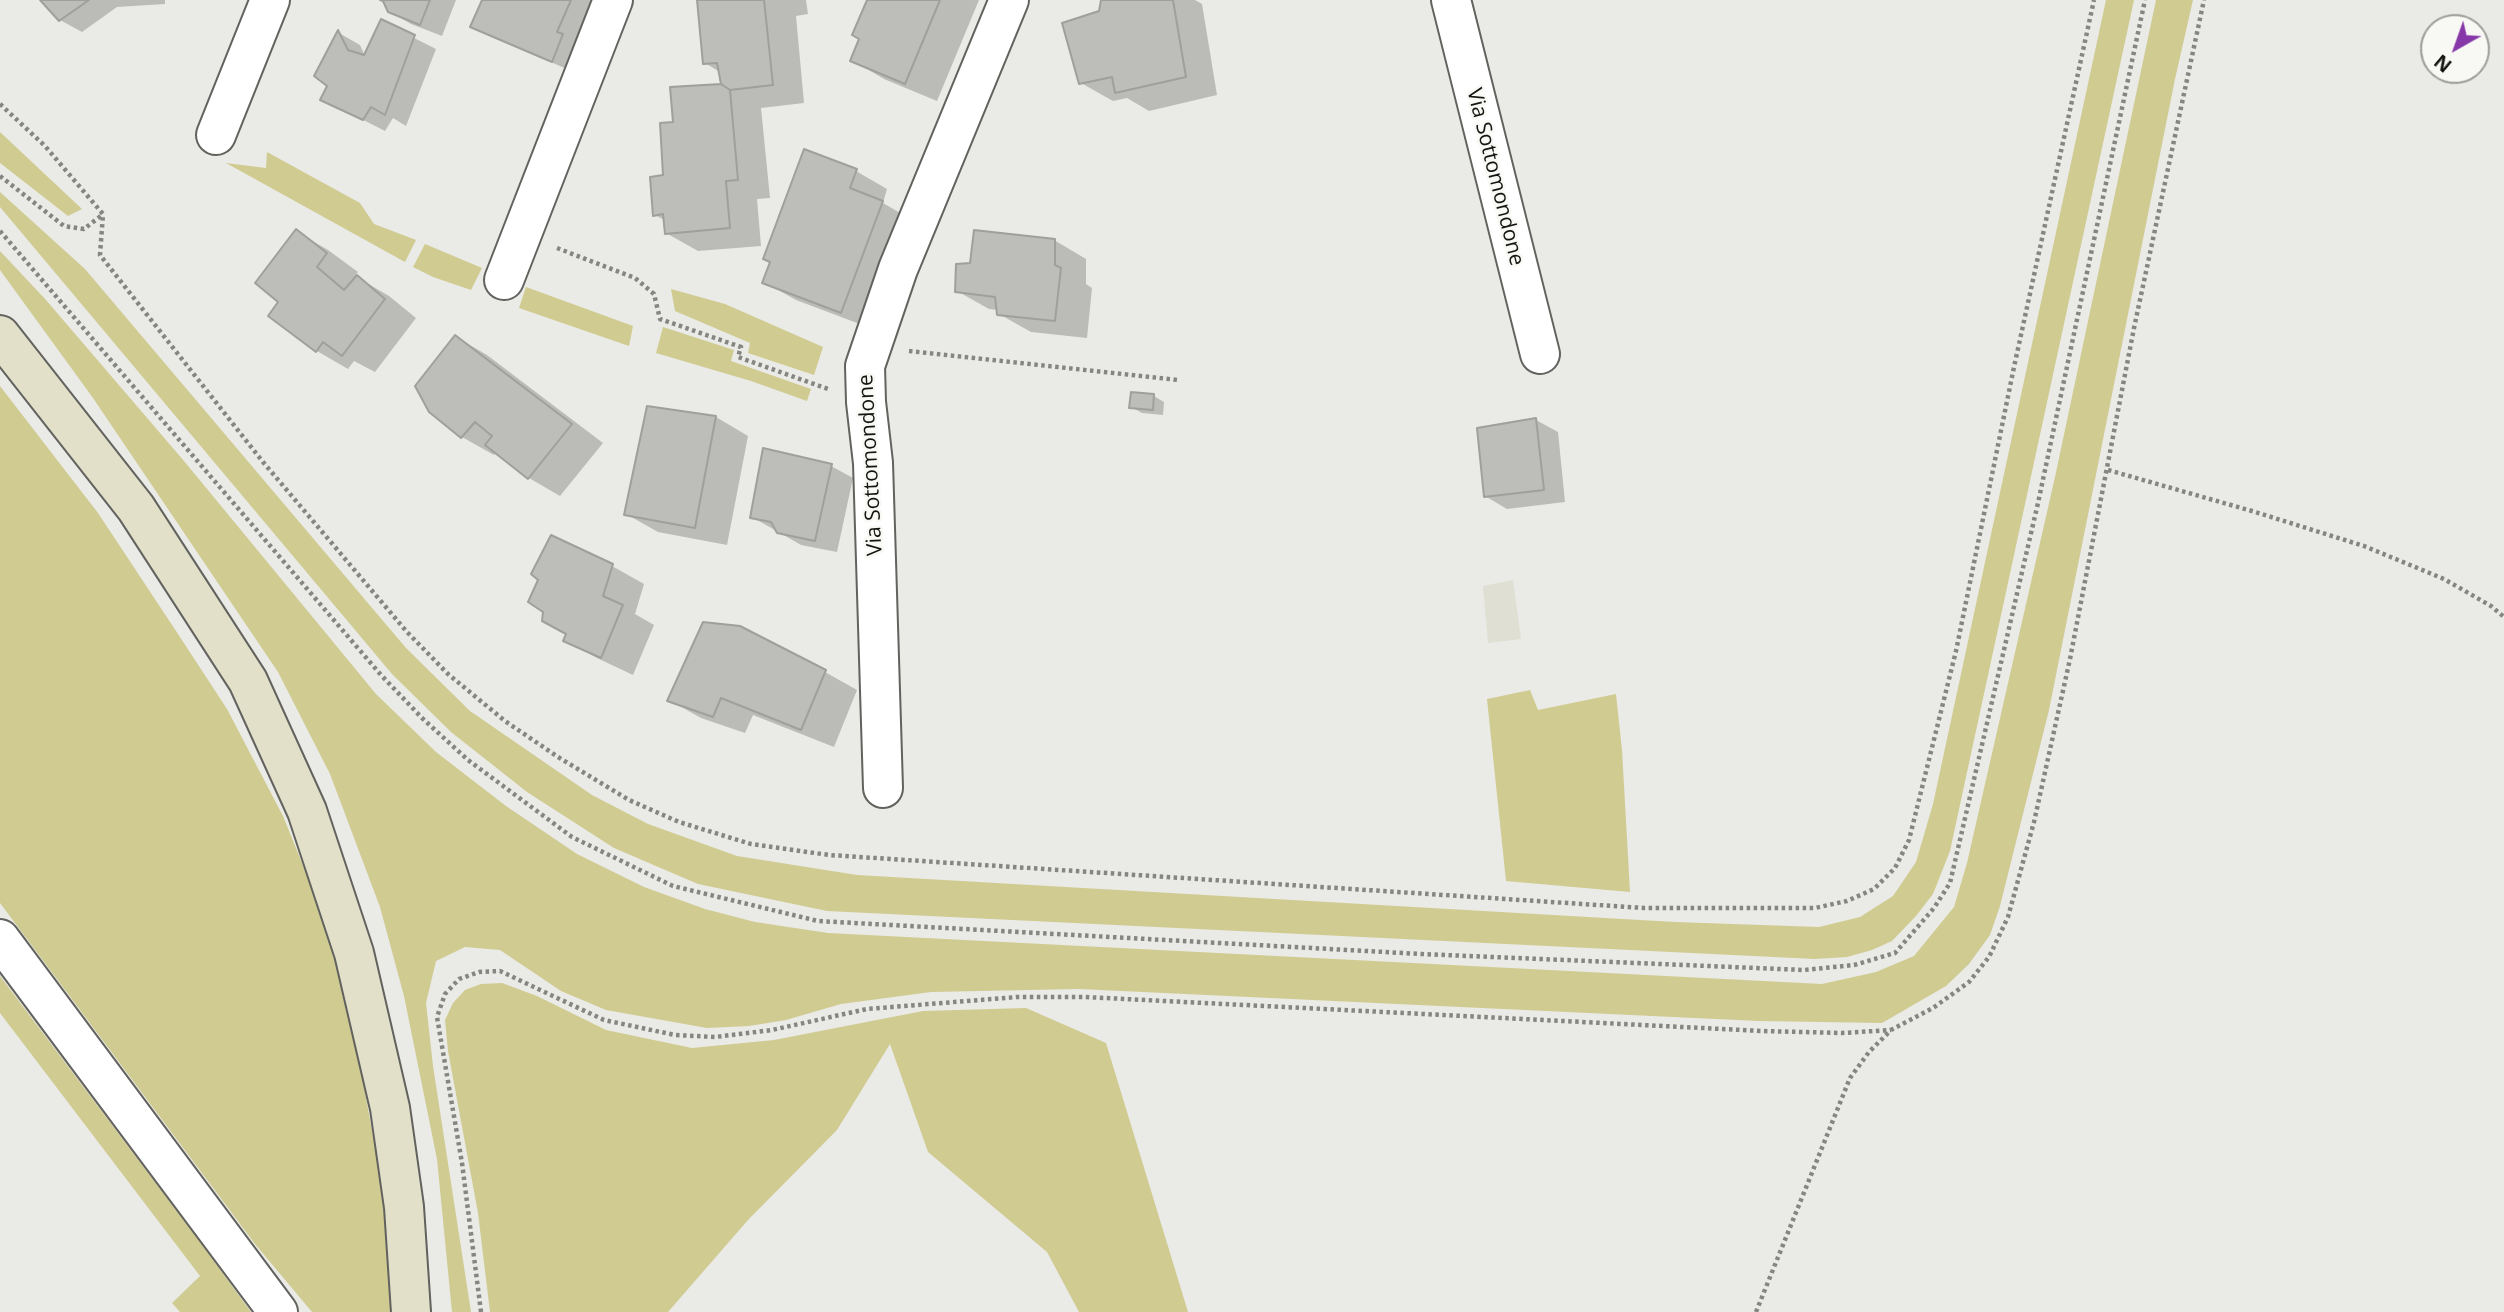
<!DOCTYPE html>
<style>
body{margin:0}
#map{position:relative;width:2504px;height:1312px;overflow:hidden;background:#eaeae6;font-family:"Open Sans",sans-serif}
canvas{display:block}
.north{position:absolute;left:2420px;top:14px;width:70px;height:70px;box-sizing:border-box;background:#f8f8f4;border:2px solid #9d9d9a;border-radius:50%;rotate:220deg;font-size:19px;font-weight:700;line-height:28px;text-align:center;color:#141413}
.north::after{content:'';display:block;margin:auto;width:24px;height:32px;background:#8638a9;clip-path:polygon(50% 0,100% 100%,50% 72%,0 100%)}
</style>
<div id="map">
<canvas width="2504" height="1312"></canvas>
<div class="north">N</div>
</div>
<script>
const ctx = document.querySelector('canvas').getContext('2d');
ctx.lineJoin = 'round';
function fillPath(path, color) {
  ctx.fillStyle = color;
  ctx.fill(path, 'evenodd');
}
function toPath(rows) {
  const path = new Path2D();
  for (const r of rows) {
    path.moveTo(r[0], r[1]);
    for (let i = 2; i < r.length; i += 2) path.lineTo(r[i], r[i + 1]);
  }
  return path;
}
function stroke(path, color, width, dash) {
  ctx.strokeStyle = color;
  ctx.lineWidth = width;
  ctx.lineCap = dash ? 'butt' : 'round';
  ctx.setLineDash(dash || []);
  ctx.stroke(path);
}
function drawText(font, color, halo, rows, align = 'center') {
  ctx.font = font + ' "Open Sans",sans-serif';
  ctx.lineWidth = 5;
  ctx.setLineDash([]);
  ctx.textBaseline = 'middle';
  ctx.strokeStyle = halo;
  ctx.fillStyle = color;
  for (const [text, x, y, turn = 0] of rows) {
    ctx.save();
    ctx.translate(x, y);
    ctx.rotate((+turn || 0) * Math.PI / 180);
    ctx.textAlign = isNaN(turn) ? turn : align;
    if (halo) ctx.strokeText(text, 0, 0);
    ctx.fillText(text, 0, 0);
    ctx.restore();
  }
}
const built = toPath([
 [1513,580,1521,639,1488,643,1483,586]
]);
const green = toPath([
 [2106,0,2134,0,1950,851,1933,894,1916,916,1892,941,1872,950,1847,957,1815,959,827,911,698,884,614,848,527,792,451,732,392,674,0,207,0,192,85,269,406,648,470,711,592,795,648,824,737,856,857,875,1675,922,1819,927,1860,917,1893,896,1916,862,1933,804],
 [2156,0,2193,0,2175,79,2049,710,2000,906,1990,935,1969,964,1946,986,1882,1023,1758,1021,1079,989,931,992,841,1004,786,1020,749,1026,707,1028,606,1010,561,991,500,950,465,947,436,961,426,1003,433,1066,471,1312,452,1312,437,1159,404,996,380,907,330,774,278,672,93,398,0,270,0,251,46,300,184,461,376,694,436,752,506,806,577,854,644,887,705,909,755,922,828,933,1822,984,1876,972,1914,956,1954,907,1967,863,2055,477],
 [0,132,82,209,68,216,0,163],
 [267,152,360,203,374,224,416,240,405,262,226,163,266,168],
 [425,244,482,268,471,290,433,277,413,267],
 [526,287,633,326,629,346,519,308],
 [671,289,725,304,823,347,814,375,748,353,750,343,675,311],
 [663,327,734,350,731,361,811,389,807,401,751,381,656,353],
 [0,386,98,513,178,634,227,709,283,816,322,912,352,1021,383,1191,395,1312,312,1312,255,1244,0,903],
 [1530,690,1538,710,1616,694,1622,750,1630,892,1506,881,1487,699],
 [0,976,200,1242,251,1312,180,1312,172,1303,200,1276,0,1013],
 [502,983,537,996,606,1030,692,1048,774,1040,923,1011,1026,1008,1106,1043,1188,1312,1079,1312,1047,1252,928,1152,890,1044,837,1130,748,1220,668,1312,490,1312,478,1213,448,1051,445,1020,453,1003,465,990,481,984]
]);
const shadow = toPath([
 [42,0,165,0,165,4,117,7,82,32,60,20],
 [380,0,456,0,442,36,411,24,389,11,385,3],
 [483,0,597,0,574,72,494,38,472,26],
 [699,0,806,0,808,14,796,16,804,103,761,108,770,198,757,199,761,246,698,251,666,233,666,221,655,215,665,176,675,123,723,86,720,72,705,63],
 [868,0,979,0,937,101,884,79,852,60,861,39],
 [1102,0,1195,0,1202,4,1217,95,1149,111,1127,98,1113,101,1081,83,1101,12],
 [382,22,436,49,406,126,393,118,385,131,322,99,329,86,339,33,360,45,365,56],
 [856,171,887,189,883,203,914,221,873,329,796,300,764,282,772,262],
 [297,232,328,250,358,272,355,276,389,296,416,318,375,372,354,361,348,369,317,351,280,302],
 [1054,240,1086,259,1086,284,1092,288,1087,338,1031,332,999,314,998,310,989,309,957,291,972,265],
 [456,337,487,355,603,443,560,496,529,478,496,452,494,455,462,437,431,411],
 [1133,394,1154,396,1164,402,1163,415,1142,413,1131,407],
 [648,408,716,417,748,436,727,545,658,532,626,514],
 [1536,420,1558,432,1565,502,1507,509,1485,496],
 [831,466,853,478,837,552,801,545,752,517],
 [612,566,644,584,635,614,654,625,633,675,597,658,565,640,567,634,540,579],
 [825,672,857,690,834,747,753,715,745,733,701,718,669,700]
]);
const building = toPath([
 [40,0,89,0,59,21,40,0],
 [380,0,430,0,420,25,388,12,383,1,380,0],
 [482,0,571,0,557,32,563,34,552,62,470,27,482,0],
 [697,0,764,0,773,85,730,90,721,84,717,63,703,64,697,0],
 [867,0,940,0,905,84,850,61,859,39,852,35,867,0],
 [1101,0,1173,0,1186,77,1115,93,1112,77,1079,84,1062,23,1099,11,1101,0],
 [381,19,415,35,385,115,371,107,363,120,320,100,327,86,314,76,338,30,348,50,364,55,381,19],
 [721,84,730,90,738,180,726,181,730,228,665,234,663,214,653,216,650,177,663,175,660,123,673,122,670,87,721,84],
 [804,149,857,169,850,188,883,201,841,313,762,283,770,262,763,259,804,149],
 [296,229,327,253,317,267,344,290,357,275,385,299,342,356,323,342,316,352,268,316,278,302,255,283,296,229],
 [974,230,1055,239,1055,265,1061,268,1055,321,997,315,995,297,955,292,956,264,970,263,974,230],
 [455,335,572,424,528,479,485,445,492,436,475,422,461,438,429,412,415,386,455,335],
 [1131,392,1154,394,1153,410,1129,408,1131,392],
 [647,406,716,416,695,528,624,515,647,406],
 [1536,418,1544,490,1484,497,1477,428,1536,418],
 [763,448,832,464,815,541,777,533,771,522,750,518,763,448],
 [551,535,613,564,603,596,623,605,601,658,563,641,566,634,542,621,543,612,528,602,538,580,531,574,551,535],
 [703,622,740,626,826,670,801,730,721,698,713,717,667,701,703,622]
]);
const path = toPath([
 [0,104,45,146,103,214,100,255,263,462,407,632,448,674,505,721,558,757,629,800,679,822,751,844,829,855,1644,908,1815,908,1847,901,1874,889,1895,868,1909,840,1956,651,2014,367,2094,0],
 [0,176,64,226,84,229,102,215],
 [0,231,381,675,422,718,468,760,572,837,673,886,818,921,1421,954,1804,970,1854,965,1895,953,1934,908,1950,883,2038,503,2145,0],
 [557,248,635,278,654,294,660,319,741,347,738,357,828,389],
 [909,351,1178,380],
 [2108,470,2252,511,2364,546,2444,579,2491,606,2504,617],
 [481,1312,462,1163,437,1017,445,994,459,979,479,972,500,971,604,1020,675,1035,715,1037,772,1030,867,1009,1017,997,1085,997,1762,1031,1842,1033,1891,1030],
 [1756,1312,1850,1078,1869,1052,1891,1030,1933,1008,1969,982,1989,957,2008,917,2034,822,2070,659,2134,328,2204,0]
]);
const street = toPath([
 [1451,0,1540,354],
 [216,135,270,0],
 [504,280,613,0],
 [883,788,873,463,866,402,865,366,898,269,1009,0],
 [0,939,278,1312]
]);
const secondary = toPath([
 [0,335,136,508,248,681,307,811,354,953,390,1108,404,1207,411,1312]
]);
const streetNames = [
 ["Via Sottomondone",1495,177,76],
 ["Via Sottomondone",871,465,-93]
];
fillPath(built, '#e0dfd4');
fillPath(green, '#d0cb91');
fillPath(shadow, '#0003');
fillPath(building, '#bdbdb9');
stroke(building, '#9f9f9b', 2);
stroke(street, '#62625f', 42);
stroke(secondary, '#62625f', 42);
stroke(path, '#858582', 4.5, [3.5, 3.5]);
stroke(street, '#fff', 38);
stroke(secondary, '#e2e0c9', 38);
drawText('21px', '#141413', '#f8f8f4', streetNames);
</script>
